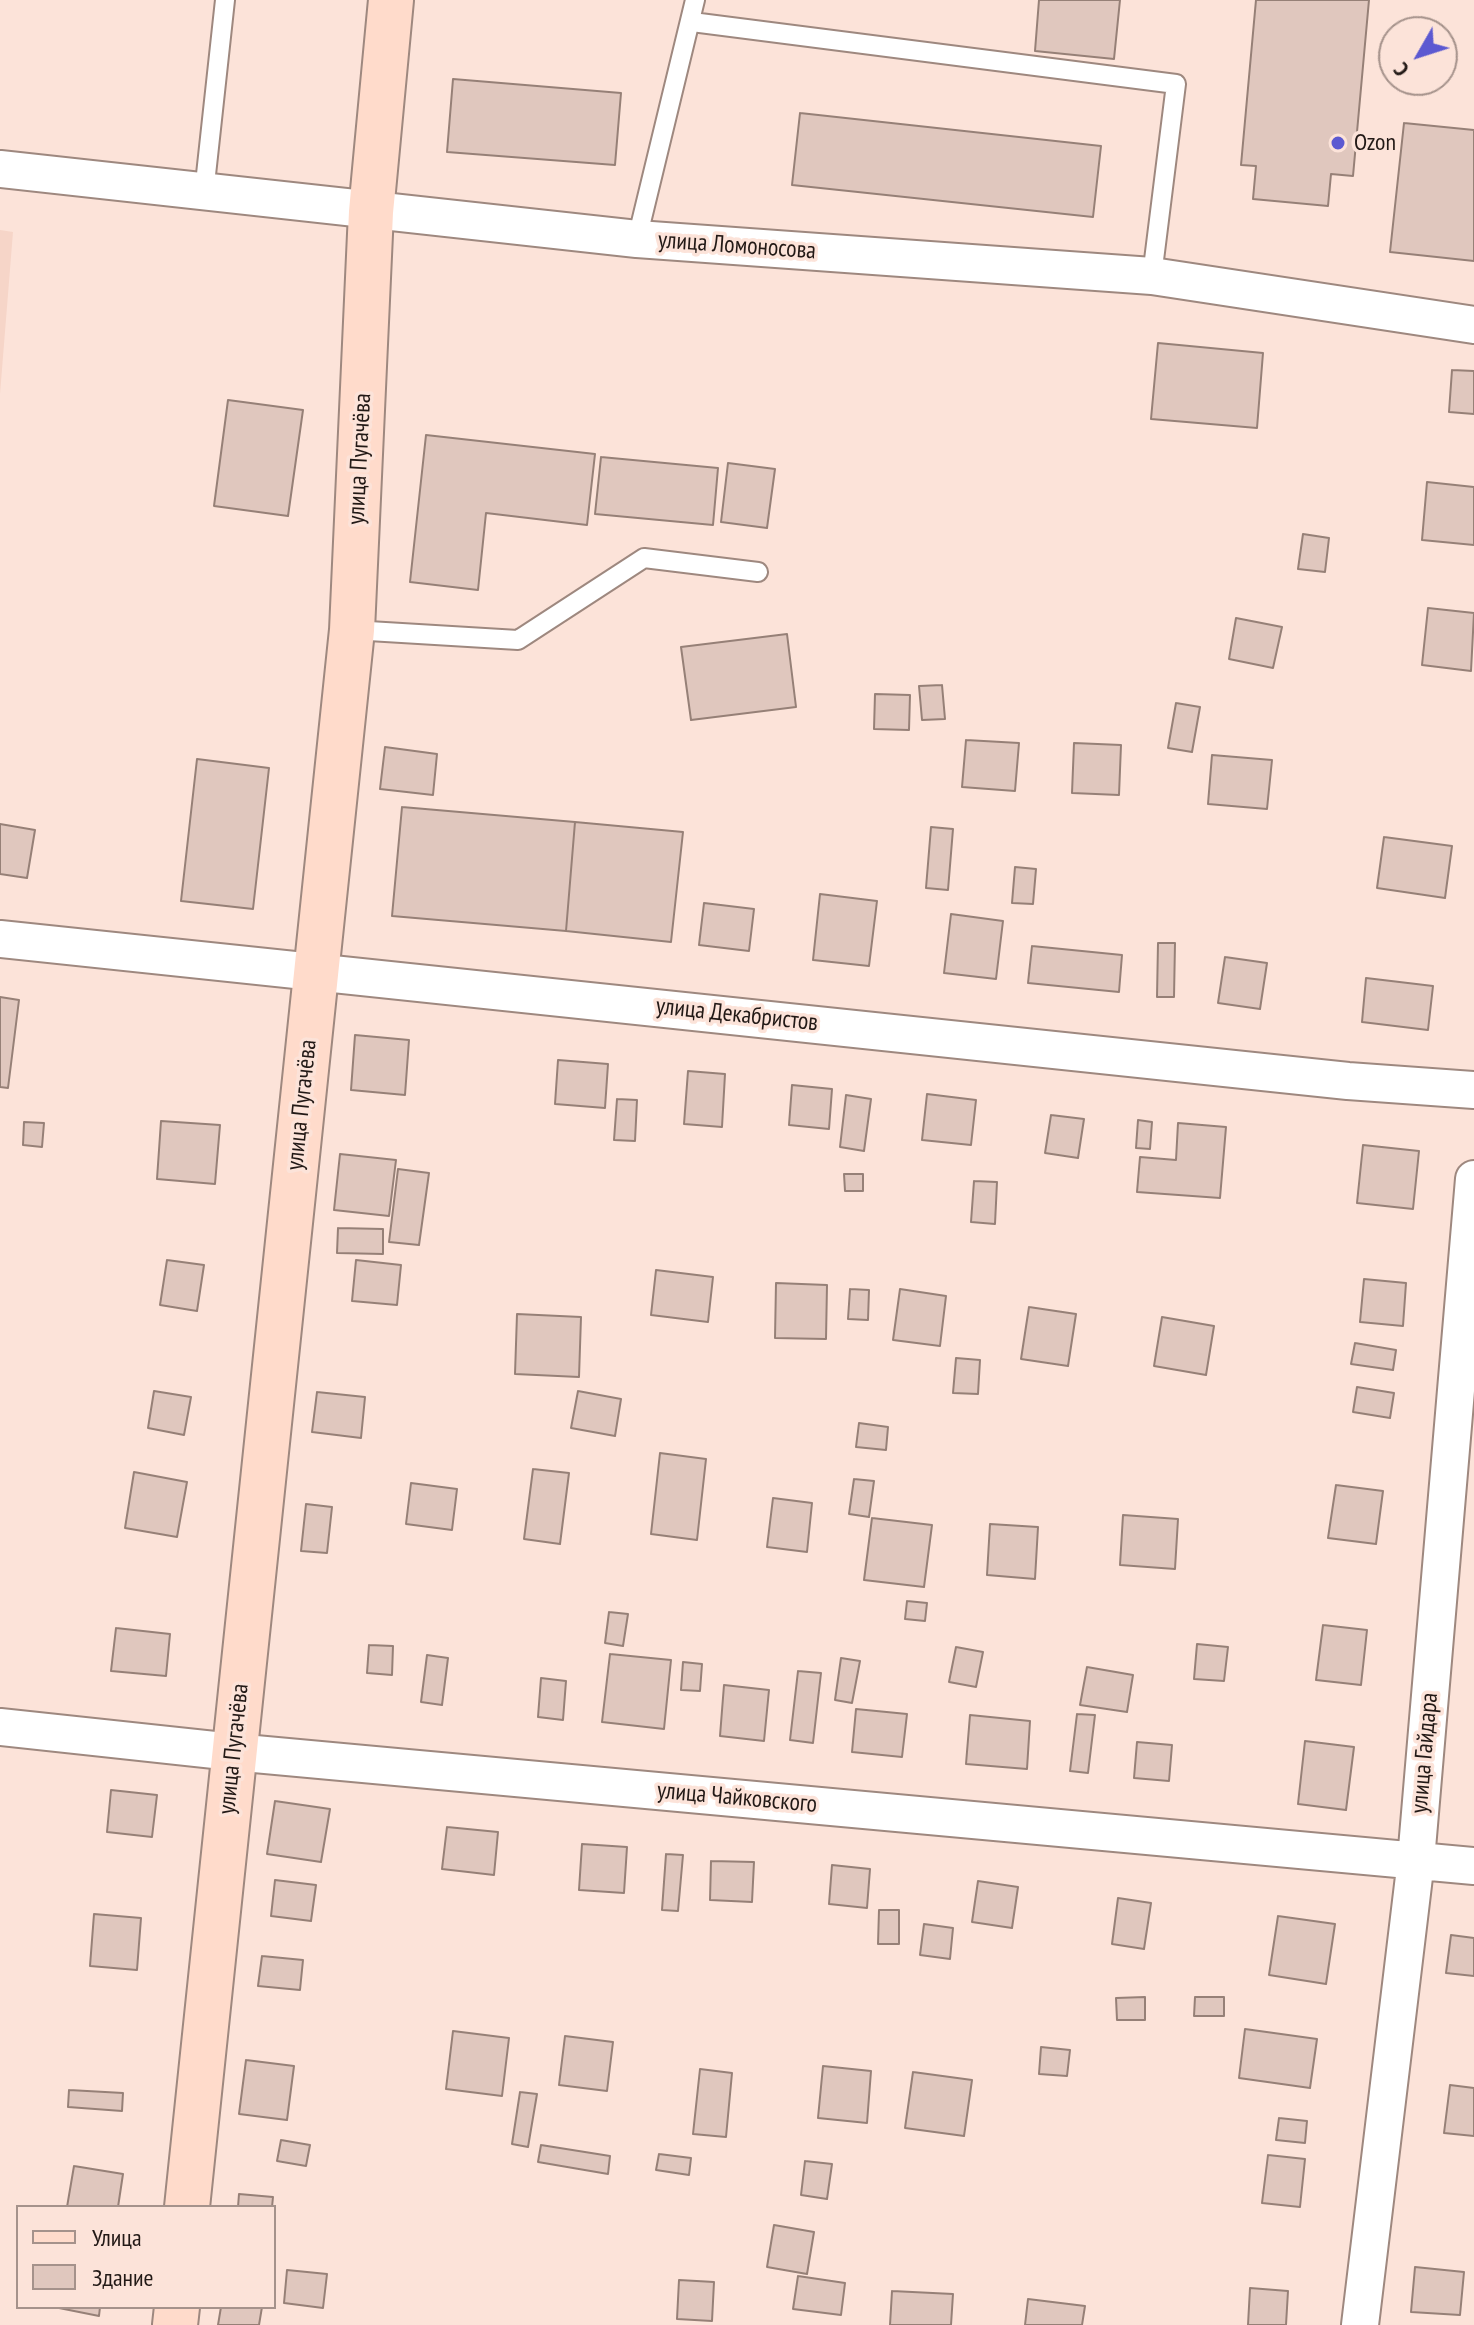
<!DOCTYPE html>
<meta charset="utf-8">
<style>
body{margin:0}
#map{position:relative;width:1474px;height:2325px;overflow:hidden;background:#fce3d9;font-family:"PT Sans Narrow",sans-serif}
canvas{display:block}
.legend{position:absolute;left:16px;top:2205px;width:260px;height:104px;box-sizing:border-box;background:#fce3d9;border:2px solid #a5928b;margin:0;padding:10px 14px;list-style:none;font-size:24px;color:#221916}
.legend li{display:flex;align-items:center;gap:16px;height:40px}
.legend b{width:40px;border:2px solid #a5928b}
.north{position:absolute;left:1378px;top:16px;width:80px;height:80px;box-sizing:border-box;background:#fce3d9;border:2px solid #a5928b;border-radius:50%;rotate:231deg;font-size:22px;font-weight:700;line-height:32px;text-align:center;color:#221916}
.north::after{content:'';display:block;margin:auto;width:28px;height:36px;background:#5c59d1;clip-path:polygon(50% 0,100% 100%,50% 72%,0 100%)}
</style>
<div id="map">
<canvas width="1474" height="2325"></canvas>
<ul class="legend">
<li><b style="height:10px;background:#ffdbcb"></b>Улица</li>
<li><b style="height:22px;background:#e0c7be"></b>Здание</li>
</ul>
<div class="north">С</div>
</div>
<script>
const ctx = document.querySelector('canvas').getContext('2d');
ctx.lineJoin = 'round';
function fillPath(path, color) {
  ctx.fillStyle = color;
  ctx.fill(path, 'evenodd');
}
function toPath(rows) {
  const path = new Path2D();
  for (const r of rows) {
    path.moveTo(r[0], r[1]);
    for (let i = 2; i < r.length; i += 2) path.lineTo(r[i], r[i + 1]);
  }
  return path;
}
function stroke(path, color, width, dash) {
  ctx.strokeStyle = color;
  ctx.lineWidth = width;
  ctx.lineCap = dash ? 'butt' : 'round';
  ctx.setLineDash(dash || []);
  ctx.stroke(path);
}
function drawText(font, color, halo, rows, align = 'center') {
  ctx.font = font + ' "PT Sans Narrow",sans-serif';
  ctx.lineWidth = 7;
  ctx.setLineDash([]);
  ctx.textBaseline = 'middle';
  ctx.strokeStyle = halo;
  ctx.fillStyle = color;
  for (const [text, x, y, turn = 0] of rows) {
    ctx.save();
    ctx.translate(x, y);
    ctx.rotate((+turn || 0) * Math.PI / 180);
    ctx.textAlign = isNaN(turn) ? turn : align;
    if (halo) ctx.strokeText(text, 0, 0);
    ctx.fillText(text, 0, 0);
    ctx.restore();
  }
}
const built = toPath([
 [0,230,13,232,0,394]
]);
const building = toPath([
 [1039,0,1120,0,1114,59,1035,51,1039,0],
 [1256,0,1369,0,1353,176,1331,174,1328,206,1253,199,1256,166,1241,165,1256,0],
 [453,79,621,93,615,165,447,152,453,79],
 [800,113,1101,146,1093,217,792,185,800,113],
 [1404,123,1474,130,1474,261,1390,252,1404,123],
 [1158,343,1263,353,1257,428,1151,419,1158,343],
 [1452,370,1474,371,1474,414,1449,412,1452,370],
 [228,400,303,410,288,516,214,506,228,400],
 [426,435,595,454,587,525,486,513,478,590,410,582,426,435],
 [601,457,718,468,713,525,595,514,601,457],
 [728,463,775,469,767,528,721,522,728,463],
 [1427,482,1474,487,1474,545,1422,540,1427,482],
 [1303,534,1329,538,1325,572,1298,569,1303,534],
 [1428,608,1474,613,1471,671,1422,665,1428,608],
 [1236,618,1282,627,1273,668,1229,659,1236,618],
 [787,634,796,707,691,720,681,647,787,634],
 [942,685,945,719,922,720,919,686,942,685],
 [875,694,910,695,909,730,874,729,875,694],
 [1176,703,1200,707,1192,752,1168,748,1176,703],
 [966,740,1019,743,1015,791,962,787,966,740],
 [1074,743,1121,745,1119,795,1072,793,1074,743],
 [385,747,437,754,433,795,380,789,385,747],
 [1212,755,1272,760,1267,809,1208,804,1212,755],
 [197,759,269,768,253,909,181,901,197,759],
 [402,807,575,822,566,931,392,916,402,807],
 [575,822,683,832,671,942,566,931,575,822],
 [0,824,35,830,27,878,0,874,0,824],
 [931,827,953,829,948,890,926,888,931,827],
 [1384,837,1452,846,1445,898,1377,888,1384,837],
 [1015,867,1036,869,1033,904,1012,903,1015,867],
 [820,894,877,901,869,966,813,960,820,894],
 [704,903,754,909,749,951,699,945,704,903],
 [951,914,1003,921,996,979,944,973,951,914],
 [1158,943,1175,943,1174,997,1157,997,1158,943],
 [1032,946,1122,955,1119,992,1028,983,1032,946],
 [1225,957,1267,963,1260,1009,1218,1003,1225,957],
 [1366,978,1433,986,1428,1030,1362,1022,1366,978],
 [0,997,19,1000,8,1088,0,1087,0,997],
 [355,1035,409,1040,405,1095,351,1090,355,1035],
 [558,1060,608,1064,605,1108,555,1104,558,1060],
 [688,1071,725,1074,722,1127,684,1124,688,1071],
 [792,1085,832,1089,829,1129,789,1125,792,1085],
 [927,1094,976,1100,971,1145,922,1140,927,1094],
 [846,1095,871,1099,864,1151,840,1147,846,1095],
 [617,1099,637,1100,635,1141,614,1140,617,1099],
 [1051,1115,1084,1119,1078,1158,1045,1153,1051,1115],
 [1138,1120,1152,1122,1150,1149,1136,1148,1138,1120],
 [161,1121,220,1125,215,1184,157,1179,161,1121],
 [24,1122,44,1123,42,1147,23,1145,24,1122],
 [1178,1123,1226,1127,1220,1198,1137,1192,1140,1157,1176,1160,1178,1123],
 [1363,1145,1419,1151,1413,1209,1357,1203,1363,1145],
 [340,1154,396,1160,389,1216,334,1210,340,1154],
 [398,1169,429,1173,419,1245,389,1242,398,1169],
 [844,1174,863,1174,863,1191,845,1191,844,1174],
 [974,1181,997,1182,995,1224,971,1222,974,1181],
 [338,1228,383,1229,383,1254,337,1253,338,1228],
 [167,1260,204,1265,197,1311,160,1305,167,1260],
 [356,1260,401,1265,397,1305,352,1301,356,1260],
 [656,1270,713,1277,708,1322,651,1315,656,1270],
 [1364,1279,1406,1283,1403,1326,1360,1322,1364,1279],
 [776,1283,827,1285,826,1339,775,1338,776,1283],
 [850,1289,869,1290,868,1320,848,1319,850,1289],
 [900,1289,946,1296,940,1346,893,1340,900,1289],
 [1029,1307,1076,1314,1068,1366,1021,1359,1029,1307],
 [517,1314,581,1317,579,1377,515,1374,517,1314],
 [1162,1317,1214,1326,1206,1375,1154,1366,1162,1317],
 [1355,1343,1396,1350,1393,1370,1351,1364,1355,1343],
 [956,1358,980,1360,978,1394,953,1393,956,1358],
 [1357,1387,1394,1393,1390,1418,1353,1412,1357,1387],
 [154,1391,191,1397,184,1435,148,1428,154,1391],
 [578,1391,621,1399,615,1436,571,1428,578,1391],
 [317,1392,365,1397,361,1438,312,1432,317,1392],
 [859,1423,888,1427,886,1450,856,1447,859,1423],
 [660,1453,706,1459,697,1540,651,1534,660,1453],
 [533,1469,569,1473,560,1544,524,1539,533,1469],
 [134,1472,187,1482,177,1537,125,1528,134,1472],
 [854,1479,874,1481,869,1517,849,1514,854,1479],
 [411,1483,457,1489,452,1530,406,1524,411,1483],
 [1336,1485,1383,1491,1376,1544,1328,1538,1336,1485],
 [773,1498,812,1503,807,1552,767,1547,773,1498],
 [306,1504,332,1507,327,1553,301,1551,306,1504],
 [1123,1515,1178,1519,1175,1569,1120,1565,1123,1515],
 [872,1518,932,1525,924,1587,864,1580,872,1518],
 [990,1524,1038,1527,1035,1579,987,1575,990,1524],
 [907,1601,927,1603,925,1621,905,1619,907,1601],
 [609,1612,628,1614,623,1646,605,1643,609,1612],
 [1323,1625,1367,1630,1361,1685,1316,1680,1323,1625],
 [116,1628,170,1634,166,1676,111,1671,116,1628],
 [1197,1644,1228,1647,1224,1681,1194,1679,1197,1644],
 [369,1645,393,1646,392,1675,367,1673,369,1645],
 [956,1647,983,1652,976,1687,949,1682,956,1647],
 [610,1654,671,1660,664,1729,602,1722,610,1654],
 [427,1655,448,1658,442,1705,421,1702,427,1655],
 [841,1658,860,1661,852,1703,835,1700,841,1658],
 [683,1662,702,1664,700,1691,681,1690,683,1662],
 [1087,1667,1133,1675,1127,1712,1080,1705,1087,1667],
 [798,1671,821,1673,813,1743,790,1740,798,1671],
 [541,1678,566,1681,563,1720,538,1717,541,1678],
 [724,1685,769,1690,764,1741,720,1736,724,1685],
 [856,1709,907,1714,902,1757,852,1752,856,1709],
 [1077,1714,1095,1715,1088,1773,1070,1771,1077,1714],
 [970,1715,1030,1721,1027,1769,966,1764,970,1715],
 [1305,1741,1354,1747,1346,1810,1298,1804,1305,1741],
 [1137,1742,1172,1745,1169,1781,1134,1778,1137,1742],
 [111,1790,157,1795,152,1837,107,1832,111,1790],
 [275,1801,330,1809,321,1862,267,1854,275,1801],
 [447,1827,498,1832,494,1875,442,1869,447,1827],
 [582,1844,627,1847,624,1893,579,1890,582,1844],
 [666,1854,683,1855,678,1911,662,1910,666,1854],
 [711,1861,754,1862,752,1902,710,1900,711,1861],
 [832,1865,870,1869,867,1908,829,1904,832,1865],
 [275,1880,316,1885,311,1921,271,1916,275,1880],
 [978,1881,1018,1887,1012,1928,972,1922,978,1881],
 [1118,1898,1151,1903,1144,1949,1112,1944,1118,1898],
 [879,1910,899,1910,899,1944,878,1944,879,1910],
 [94,1914,141,1918,137,1970,90,1966,94,1914],
 [1278,1916,1335,1924,1326,1984,1269,1975,1278,1916],
 [924,1924,953,1928,950,1959,920,1955,924,1924],
 [1451,1935,1474,1938,1474,1976,1446,1973,1451,1935],
 [262,1956,303,1960,300,1990,258,1986,262,1956],
 [1145,1997,1145,2020,1117,2020,1116,1998,1145,1997],
 [1195,1997,1224,1997,1224,2016,1194,2016,1195,1997],
 [1245,2029,1317,2039,1310,2088,1239,2078,1245,2029],
 [453,2031,509,2038,502,2096,446,2089,453,2031],
 [565,2036,613,2042,607,2091,559,2085,565,2036],
 [1041,2047,1070,2050,1067,2076,1039,2074,1041,2047],
 [246,2060,294,2066,287,2120,239,2114,246,2060],
 [823,2066,871,2071,867,2123,818,2118,823,2066],
 [700,2069,732,2073,726,2137,693,2134,700,2069],
 [913,2072,972,2080,964,2136,905,2128,913,2072],
 [1450,2085,1474,2088,1474,2136,1444,2133,1450,2085],
 [69,2090,123,2093,122,2111,68,2107,69,2090],
 [520,2092,537,2094,528,2147,512,2144,520,2092],
 [1279,2118,1307,2121,1305,2143,1276,2140,1279,2118],
 [281,2140,310,2145,306,2166,277,2161,281,2140],
 [541,2145,610,2156,608,2174,538,2162,541,2145],
 [659,2154,691,2158,689,2175,656,2170,659,2154],
 [1268,2155,1305,2159,1300,2207,1262,2203,1268,2155],
 [805,2161,832,2164,827,2199,801,2195,805,2161],
 [74,2166,123,2174,118,2207,67,2207,74,2166],
 [239,2194,273,2197,272,2207,238,2207,239,2194],
 [774,2225,814,2232,807,2274,767,2267,774,2225],
 [1415,2267,1464,2272,1460,2315,1411,2312,1415,2267],
 [287,2270,327,2274,323,2308,284,2303,287,2270],
 [798,2276,845,2283,841,2315,793,2309,798,2276],
 [679,2280,714,2282,712,2321,677,2319,679,2280],
 [1250,2288,1288,2291,1286,2325,1248,2325,1250,2288],
 [892,2291,953,2294,951,2325,890,2325,892,2291],
 [1028,2299,1085,2306,1082,2325,1025,2325,1028,2299],
 [54,2307,100,2307,99,2316,54,2307],
 [221,2307,262,2307,259,2325,218,2325,221,2307]
]);
const lane = toPath([
 [692,22,1176,84,1152,276],
 [204,193,225,0],
 [637,239,695,0],
 [352,630,518,640,644,558,758,572]
]);
const street = toPath([
 [0,169,637,239,1152,276,1474,325],
 [0,939,1348,1081,1474,1090],
 [0,1727,233,1752,1474,1866],
 [1360,2325,1416,1860,1474,1179]
]);
const secondary = toPath([
 [187,2207,352,630,371,212,391,0],
 [175,2325,177,2307]
]);
const markers = [
 [1338,143,8,"#5c59d1"]
];
const poiNames = [
 ["Ozon",1354,143]
];
const streetNames = [
 ["улица Ломоносова",737,246,4],
 ["улица Пугачёва",360,459,-87],
 ["улица Декабристов",737,1015,6],
 ["улица Пугачёва",302,1105,-84],
 ["улица Пугачёва",234,1749,-84],
 ["улица Гайдара",1425,1753,-85],
 ["улица Чайковского",737,1798,5]
];
fillPath(built, '#f6d5c8');
fillPath(building, '#e0c7be');
stroke(building, '#968077', 2);
stroke(lane, '#9e887f', 22);
stroke(street, '#9e887f', 40);
stroke(secondary, '#9e887f', 48);
stroke(lane, '#fff', 18);
stroke(street, '#fff', 36);
stroke(secondary, '#ffdbcb', 44);
for (const [x, y, r, color] of markers) {
  const dot = new Path2D();
  dot.arc(x, y, r, 0, 2 * Math.PI);
  ctx.fillStyle = color;
  ctx.fill(dot);
  stroke(dot, '#fce3d9', 3);
}
drawText('24px', '#221916', '#fce3d9', poiNames, 'left');
drawText('24px', '#221916', '#fce3d9', streetNames);
</script>
